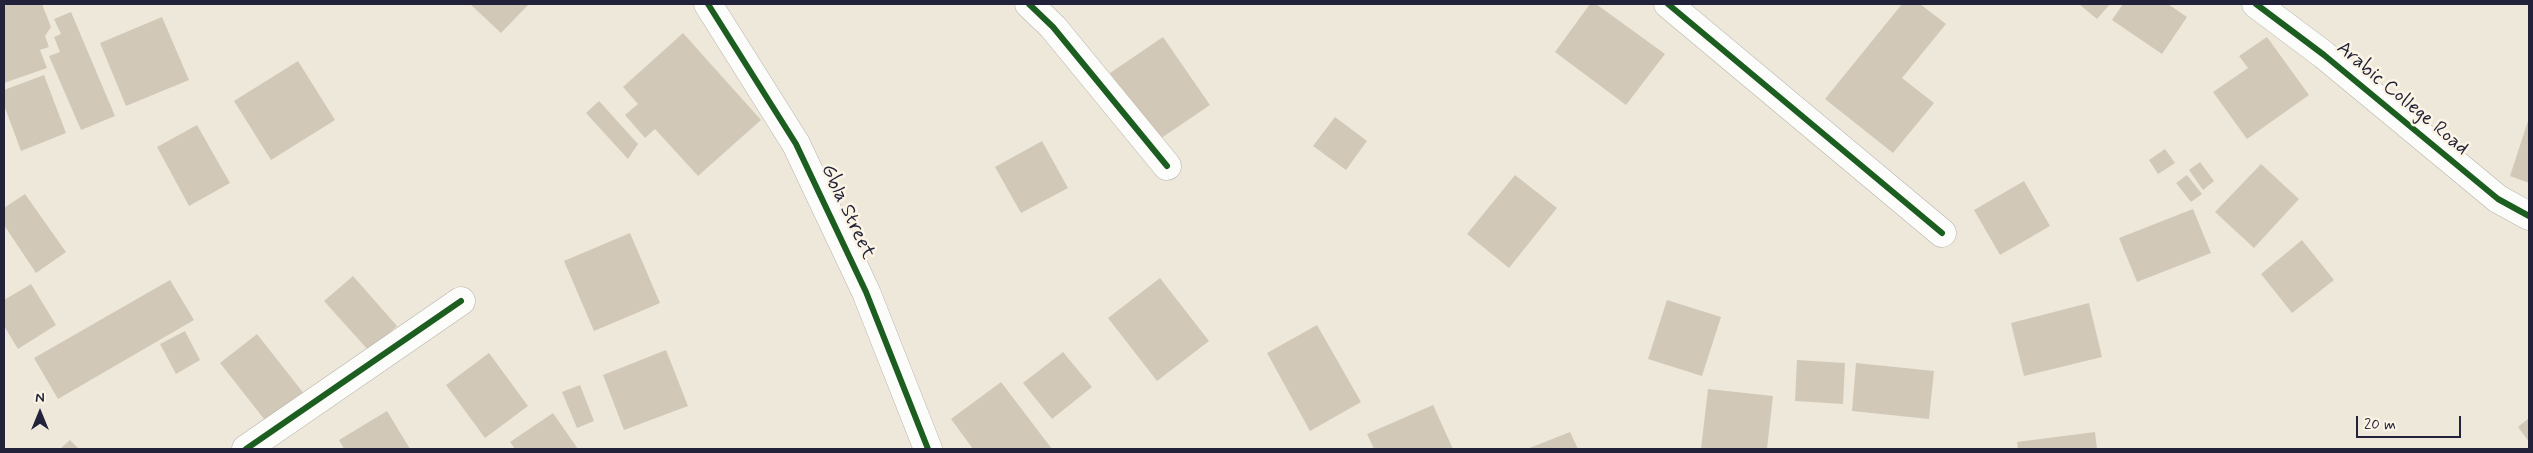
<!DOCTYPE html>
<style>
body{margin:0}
#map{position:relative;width:2533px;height:453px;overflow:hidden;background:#eee8db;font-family:Mynerve,sans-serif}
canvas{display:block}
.frame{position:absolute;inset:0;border:5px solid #22223b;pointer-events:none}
.north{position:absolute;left:15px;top:388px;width:50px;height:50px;-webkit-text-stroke:4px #fcf5e5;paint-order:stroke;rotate:0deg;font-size:14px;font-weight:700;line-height:20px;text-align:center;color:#22223b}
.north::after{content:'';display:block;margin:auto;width:18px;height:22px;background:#22223b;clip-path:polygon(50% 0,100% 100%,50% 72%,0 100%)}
.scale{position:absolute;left:2356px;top:416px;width:105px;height:22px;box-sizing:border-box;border:2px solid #22223b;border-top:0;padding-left:6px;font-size:15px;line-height:18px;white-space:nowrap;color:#22223b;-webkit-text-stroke:4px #fcf5e5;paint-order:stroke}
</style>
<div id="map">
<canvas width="2533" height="453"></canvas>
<div class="frame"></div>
<div class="north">N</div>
<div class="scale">20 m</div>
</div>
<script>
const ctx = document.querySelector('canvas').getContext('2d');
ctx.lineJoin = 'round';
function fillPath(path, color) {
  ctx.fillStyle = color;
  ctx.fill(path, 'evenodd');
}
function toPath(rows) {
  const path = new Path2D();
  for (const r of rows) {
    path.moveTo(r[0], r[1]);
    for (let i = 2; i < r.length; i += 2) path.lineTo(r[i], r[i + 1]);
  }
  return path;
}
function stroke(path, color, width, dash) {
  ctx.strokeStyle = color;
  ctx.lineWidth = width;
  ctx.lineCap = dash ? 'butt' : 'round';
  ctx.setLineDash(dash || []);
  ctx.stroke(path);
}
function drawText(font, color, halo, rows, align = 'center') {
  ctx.font = font + ' Mynerve,sans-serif';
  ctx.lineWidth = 5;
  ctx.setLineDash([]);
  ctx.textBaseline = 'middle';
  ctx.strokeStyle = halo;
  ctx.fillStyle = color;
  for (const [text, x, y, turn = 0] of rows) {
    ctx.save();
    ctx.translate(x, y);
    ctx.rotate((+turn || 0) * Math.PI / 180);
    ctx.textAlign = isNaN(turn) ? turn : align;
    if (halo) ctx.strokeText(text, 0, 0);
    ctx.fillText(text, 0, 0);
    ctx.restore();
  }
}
const building = toPath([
 [9,4,42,4,51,27,45,36,49,47,40,50,47,68,4,83,4,6],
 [470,4,529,4,501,33],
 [1590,4,1596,4,1665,54,1626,105,1555,52],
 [1902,4,1920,4,1946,24,1902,78,1934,103,1893,153,1825,99],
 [2079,4,2110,4,2097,19],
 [2123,4,2168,4,2187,17,2162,54,2112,20],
 [71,12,115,116,81,130,49,56,60,52,54,37,61,34,54,19],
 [162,17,189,80,126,106,100,43],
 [683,33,761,120,698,176,655,129,645,138,625,115,638,104,623,87],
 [1163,37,1210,105,1157,141,1110,73],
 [2267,37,2309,95,2247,139,2213,92,2248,68,2239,56],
 [298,61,335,120,271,160,234,101],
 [44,75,66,133,21,151,4,105,4,90],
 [599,101,638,144,628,159,586,113],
 [1335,117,1367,141,1346,170,1313,146],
 [2529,118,2529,183,2510,176],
 [197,125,230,183,189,206,157,147],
 [1042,141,1068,188,1021,213,995,167],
 [2165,149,2175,163,2158,174,2149,160],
 [2200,162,2214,181,2203,190,2189,170],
 [2261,164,2299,199,2254,248,2215,212],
 [1515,175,1557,208,1509,268,1467,234],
 [2187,175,2202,194,2191,202,2176,183],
 [2024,181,2050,226,2000,255,1974,210],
 [25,194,66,252,36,273,4,225,4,208],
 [2193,209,2211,253,2137,282,2119,238],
 [630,233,660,303,594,331,564,261],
 [2302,240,2334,280,2292,313,2261,274],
 [353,276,397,326,369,351,324,301],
 [1160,278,1209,341,1157,381,1108,318],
 [170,280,194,320,58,399,34,358],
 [31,284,56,325,18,349,4,326,4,300],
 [1667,300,1721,317,1702,376,1648,359],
 [2089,303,2102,357,2024,376,2011,323],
 [1317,325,1361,402,1310,431,1267,353],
 [185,331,200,360,176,374,160,344],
 [257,334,305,395,268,424,220,363],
 [666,350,688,406,624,430,603,375],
 [1063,352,1092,387,1052,419,1023,383],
 [489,353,528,406,485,438,446,385],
 [1797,360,1845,363,1843,404,1795,401],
 [1856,363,1934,371,1929,419,1852,411],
 [1001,382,1052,449,973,449,951,419],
 [580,385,594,421,577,428,562,392],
 [1708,389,1773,396,1767,449,1701,449],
 [1433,405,1453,449,1374,449,1367,434],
 [387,411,410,449,344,449,339,440],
 [553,413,578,449,515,449,510,442],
 [2529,418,2529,442,2518,427],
 [1570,432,1578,449,1527,449],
 [2095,432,2097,449,2018,449,2017,442],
 [70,440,79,449,60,449]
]);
const minor = toPath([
 [708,4,796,144,866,292,928,449],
 [1029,4,1053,27,1167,166],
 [1668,4,1942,233],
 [2256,4,2324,55,2498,199,2529,216],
 [246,449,461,301]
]);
const cycleway = toPath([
 [708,4,796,144,866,292,928,449],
 [1029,4,1053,27,1167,166],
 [1668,4,1942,233],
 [2256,4,2324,55,2498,199,2529,216],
 [246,449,461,301]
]);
const streetNames = [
 ["Arabic College Road",2402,99,40],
 ["Gbla Street",847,212,65]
];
fillPath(building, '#d2c8b7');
stroke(minor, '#b7b3ad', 29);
stroke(minor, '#fcfcfa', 28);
stroke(cycleway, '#1b5e20', 6);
drawText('20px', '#22223b', '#fcf5e5', streetNames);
</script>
